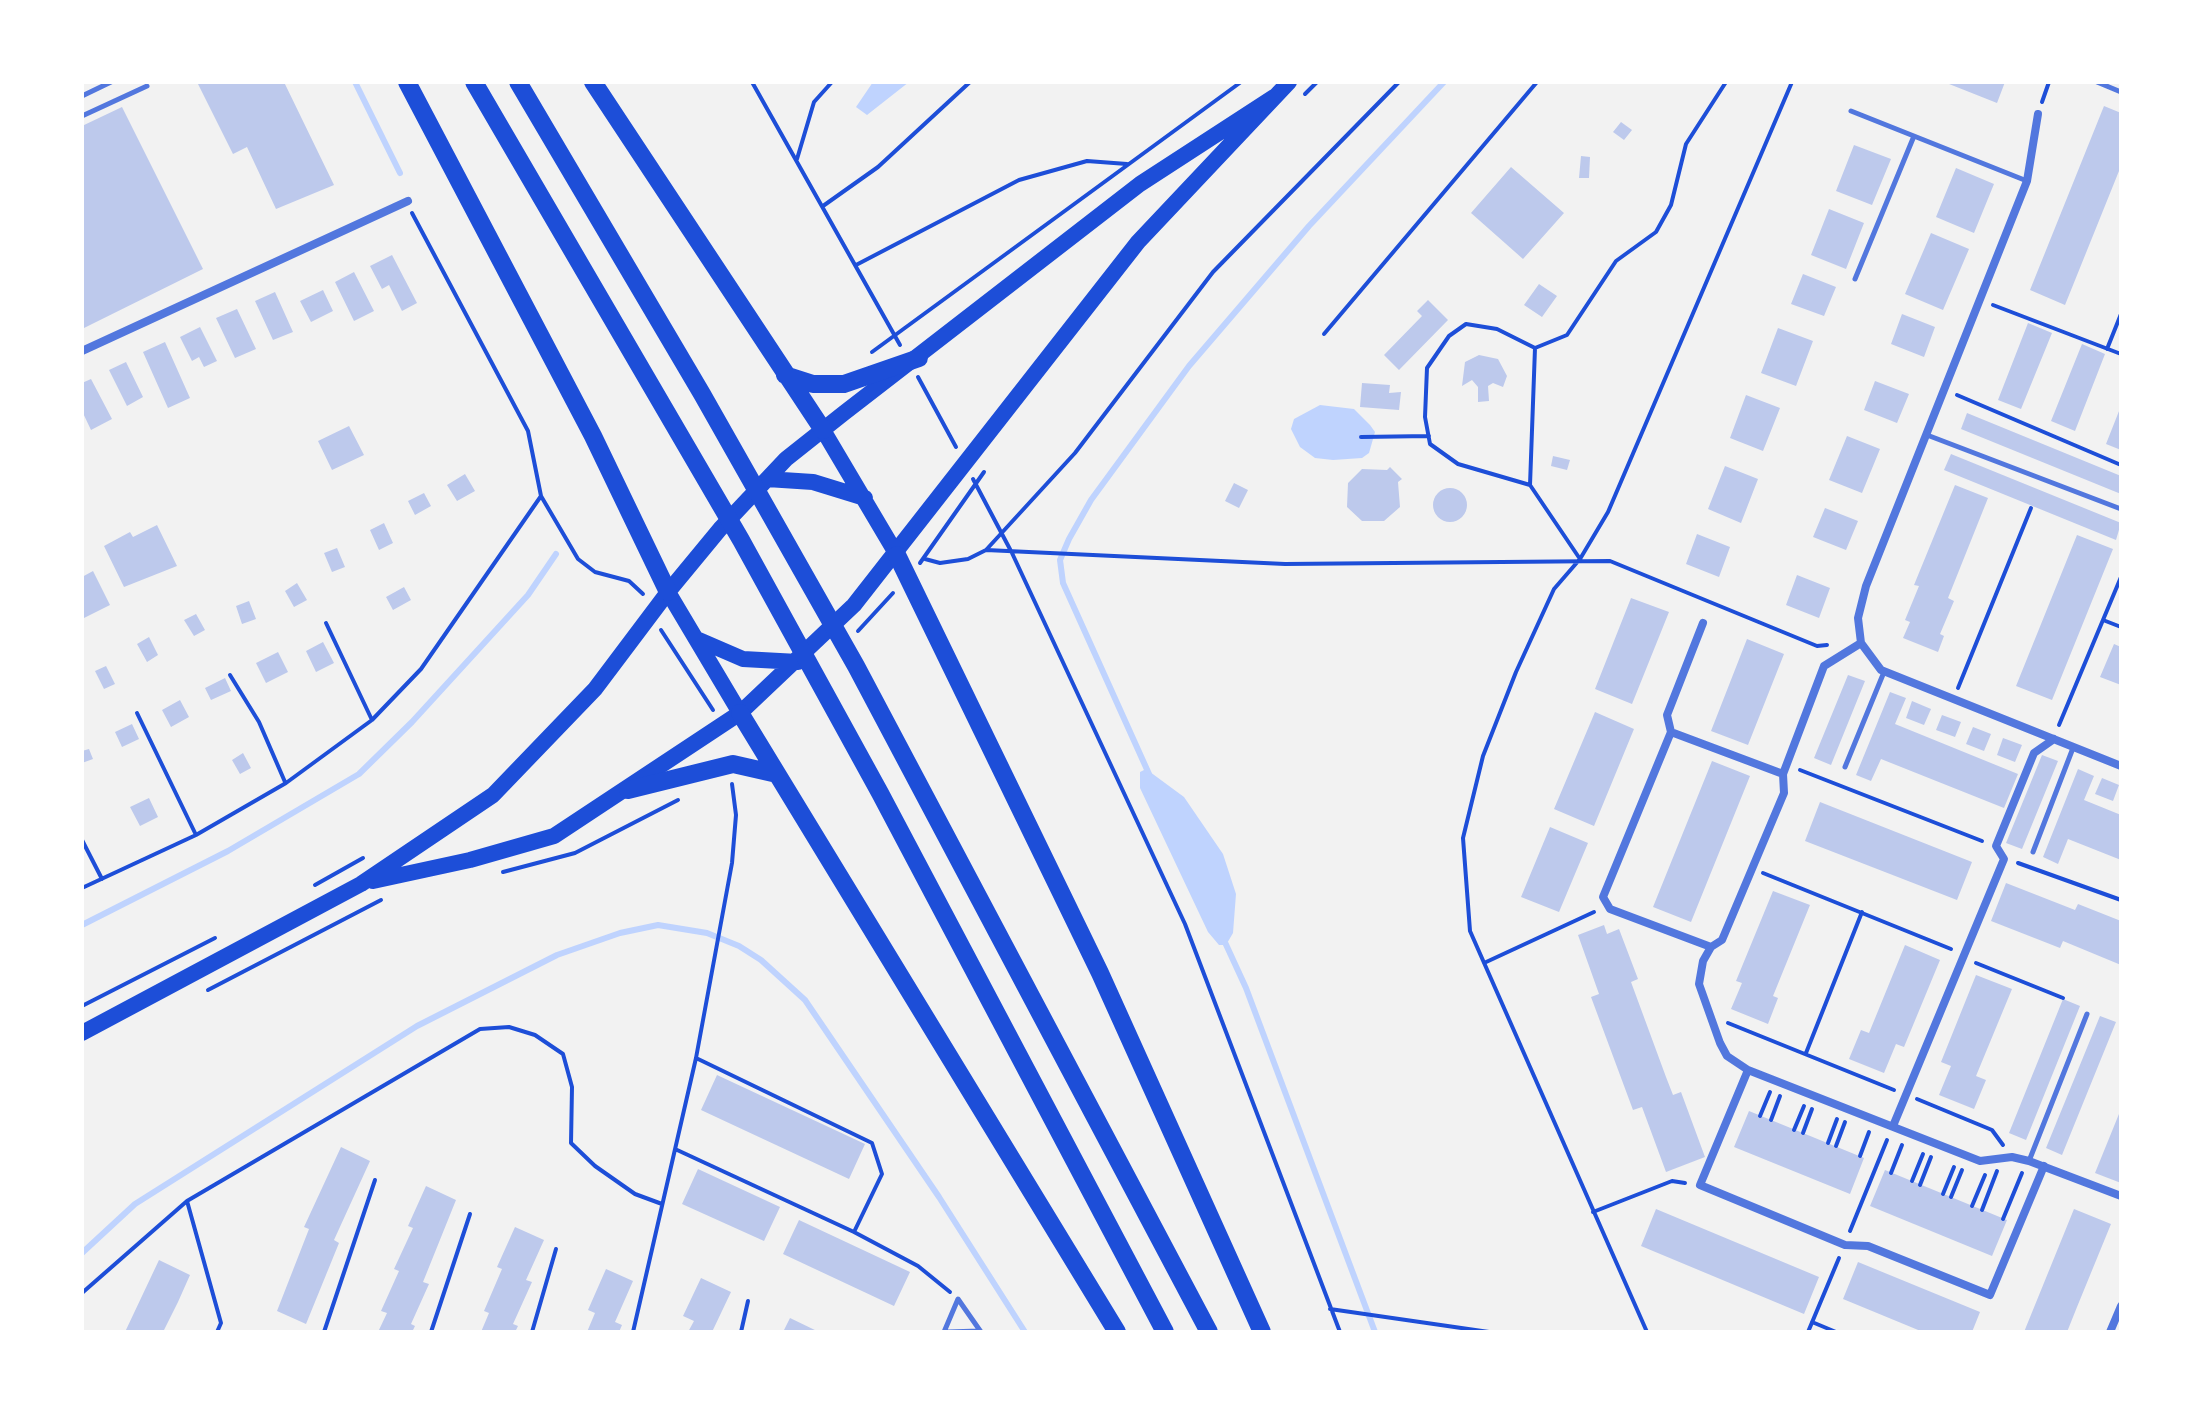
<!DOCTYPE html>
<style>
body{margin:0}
#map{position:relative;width:2203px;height:1414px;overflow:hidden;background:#f2f2f2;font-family:Cabin,sans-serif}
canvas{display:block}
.frame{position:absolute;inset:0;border:84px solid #fff;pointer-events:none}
</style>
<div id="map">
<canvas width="2203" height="1414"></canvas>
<div class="frame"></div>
</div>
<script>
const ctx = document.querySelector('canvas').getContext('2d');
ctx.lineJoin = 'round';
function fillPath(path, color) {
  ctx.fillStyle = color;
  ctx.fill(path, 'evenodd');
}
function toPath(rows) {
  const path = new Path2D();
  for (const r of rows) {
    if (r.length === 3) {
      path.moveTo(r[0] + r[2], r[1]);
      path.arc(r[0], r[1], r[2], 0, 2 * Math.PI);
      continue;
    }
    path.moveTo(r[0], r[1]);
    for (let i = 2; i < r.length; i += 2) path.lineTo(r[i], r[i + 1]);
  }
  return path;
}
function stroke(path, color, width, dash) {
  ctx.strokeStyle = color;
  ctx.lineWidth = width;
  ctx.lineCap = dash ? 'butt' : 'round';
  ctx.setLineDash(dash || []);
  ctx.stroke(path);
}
const water = toPath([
 [873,82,909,82,867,115,856,107],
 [1320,405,1354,409,1370,425,1375,432,1369,453,1362,458,1333,460,1315,458,1300,447,1291,429,1294,419],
 [1146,769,1184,797,1223,854,1236,894,1233,933,1226,945,1219,945,1208,932,1140,788,1140,772]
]);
const stream = toPath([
 [355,82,400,173],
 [1149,774,1063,583,1060,560,1069,539,1091,500,1189,366,1309,226,1444,82],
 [82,925,228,851,359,774,412,722,528,595,556,554],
 [1223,938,1246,988,1375,1332],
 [82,1253,135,1204,417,1026,557,955,620,933,658,925,707,933,739,946,761,960,805,1000,939,1197,1025,1332]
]);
const building = toPath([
 [197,82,284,82,334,185,276,209,247,147,233,154],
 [1944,82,2005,82,1997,103],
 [2104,106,2121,113,2121,166,2065,305,2030,290],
 [122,107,203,269,82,329,82,126],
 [1621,122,1632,130,1624,140,1613,132],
 [1854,145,1891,159,1872,205,1836,191],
 [1581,156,1590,157,1589,178,1579,178],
 [1511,167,1564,213,1523,259,1471,213],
 [1956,168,1994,184,1974,233,1936,217],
 [1829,209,1864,223,1846,269,1811,255],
 [1931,233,1969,249,1943,310,1905,294],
 [392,255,417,303,402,311,389,285,382,289,370,266],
 [354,272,374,311,354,321,335,282],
 [1803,274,1836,287,1824,316,1791,304],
 [1539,284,1557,296,1542,317,1524,305],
 [323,290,333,311,311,322,300,301],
 [275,292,293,332,273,340,255,301],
 [1428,300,1448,320,1399,370,1384,355,1422,316,1417,311],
 [237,309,256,349,235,358,216,318],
 [1902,314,1935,327,1924,357,1891,344],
 [2028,323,2052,333,2021,409,1998,400],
 [200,327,217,361,204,367,199,357,192,361,180,337],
 [1778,328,1813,341,1796,386,1761,373],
 [165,342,190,398,168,408,143,352],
 [2082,344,2105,354,2075,431,2051,421],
 [1479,355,1498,359,1507,376,1503,387,1493,383,1488,386,1489,401,1478,402,1478,387,1472,380,1462,386,1465,362],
 [126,362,143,397,127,406,109,370],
 [91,379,112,419,91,430,82,411,82,383],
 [1875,381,1909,394,1897,423,1864,410],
 [1362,383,1390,385,1389,393,1401,392,1399,410,1360,407],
 [1746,395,1780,408,1763,451,1730,438],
 [2121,406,2121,450,2106,444],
 [1967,413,2121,476,2121,494,1961,429],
 [349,426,364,455,332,470,318,441],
 [1847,436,1880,449,1862,493,1829,480],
 [1951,454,2121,523,2116,540,1944,470],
 [1553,456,1570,460,1567,470,1551,466],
 [1725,466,1758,479,1741,523,1708,509],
 [1390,467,1402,479,1398,482,1400,507,1384,521,1362,521,1347,507,1348,483,1362,469,1387,470],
 [465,474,475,491,457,501,447,485],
 [1234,483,1248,490,1239,508,1225,501],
 [1955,485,1988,498,1948,598,1954,601,1940,634,1944,636,1938,652,1903,638,1910,622,1905,620,1919,586,1914,585],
 [1450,505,17],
 [424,493,431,506,415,515,408,501],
 [1825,508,1858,521,1846,550,1813,537],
 [384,523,393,543,379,550,370,530],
 [157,525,177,566,124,587,104,546,130,532,133,537],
 [1697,534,1730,547,1719,577,1686,564],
 [2077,535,2113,549,2052,700,2016,686],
 [337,548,345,567,332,572,324,553],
 [93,571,110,605,82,619,82,577],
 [1797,575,1830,588,1819,618,1786,605],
 [297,583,307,600,294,607,285,591],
 [404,587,411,600,393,610,386,597],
 [1631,598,1669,612,1632,704,1595,689],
 [249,601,256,619,242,624,236,606],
 [196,614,205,630,194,636,184,620],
 [149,637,158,655,147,662,137,644],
 [1747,639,1784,654,1748,745,1711,731],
 [323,642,334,663,316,672,306,651],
 [2114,644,2121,647,2121,685,2100,677],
 [278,652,288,672,266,683,256,663],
 [106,666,115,684,104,689,95,671],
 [1848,675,1865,681,1831,765,1814,758],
 [225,678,231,691,211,700,205,688],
 [1890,692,1906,698,1895,724,2018,774,2004,808,1881,759,1871,781,1856,775],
 [180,700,189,717,171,727,162,710],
 [1912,701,1931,709,1924,725,1906,718],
 [1595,712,1634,729,1594,826,1554,809],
 [1942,715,1961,722,1955,737,1936,730],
 [132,724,139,739,122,747,115,732],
 [1973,727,1991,734,1984,751,1966,744],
 [2003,738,2022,745,2015,762,1997,755],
 [89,749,93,759,82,763,82,751],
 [243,753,251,768,240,774,232,760],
 [2042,755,2058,761,2022,849,2006,843],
 [1712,761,1750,776,1691,922,1653,907],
 [2078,769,2094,776,2084,800,2121,815,2121,860,2068,839,2058,864,2043,857],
 [2102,778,2119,785,2113,801,2095,794],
 [149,798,158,817,140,826,130,807],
 [1820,802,1972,862,1957,900,1805,841],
 [1550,827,1588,843,1559,912,1521,897],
 [2006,883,2075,910,2078,904,2121,921,2121,965,2063,941,2060,948,1991,921],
 [1773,891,1810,905,1773,996,1778,998,1768,1024,1731,1009,1742,983,1736,981],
 [1604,925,1607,934,1619,929,1638,979,1631,982,1666,1077,1673,1095,1681,1092,1705,1157,1666,1172,1642,1107,1633,1110,1591,997,1599,994,1578,935],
 [1905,945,1940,960,1904,1047,1896,1044,1884,1073,1849,1059,1861,1030,1869,1033],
 [1976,975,2012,989,1976,1076,1986,1080,1974,1109,1939,1095,1951,1066,1941,1062],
 [2063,999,2080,1006,2026,1140,2009,1133],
 [2100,1016,2116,1022,2062,1155,2046,1148],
 [717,1075,865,1144,849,1179,701,1110],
 [2121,1109,2121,1183,2095,1173],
 [1749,1111,1864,1158,1850,1194,1734,1147],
 [341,1147,370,1161,334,1240,339,1243,306,1324,277,1311,309,1229,304,1227],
 [698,1169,780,1207,764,1241,682,1204],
 [1885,1170,2007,1220,1992,1256,1870,1206],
 [426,1186,456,1200,423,1282,429,1284,411,1324,415,1326,412,1332,378,1332,387,1313,381,1311,399,1271,394,1269,413,1228,408,1226],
 [1656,1209,1819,1277,1804,1314,1641,1246],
 [2074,1209,2111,1224,2077,1307,2067,1332,2024,1332],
 [799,1220,910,1272,894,1306,783,1254],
 [515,1227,544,1240,526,1280,532,1282,513,1324,518,1326,515,1332,481,1332,489,1313,484,1311,502,1269,497,1267],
 [159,1260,190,1275,178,1302,163,1332,125,1332],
 [1858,1262,1980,1312,1972,1332,1923,1332,1843,1299],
 [606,1269,633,1281,615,1322,622,1325,619,1332,587,1332,595,1313,588,1310],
 [701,1278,731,1292,712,1332,688,1332,694,1321,683,1316],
 [790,1318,819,1332,783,1332]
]);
const path = toPath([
 [752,82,900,345],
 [1305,94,1317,82],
 [2042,102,2049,82],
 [797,159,814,102,832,82],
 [823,206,878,167,970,82],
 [412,213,528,431,541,496],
 [856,265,1019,180,1087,161,1127,164],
 [1993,305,2121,354],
 [1324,334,1537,82],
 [1535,348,1567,335,1616,261,1656,232,1671,205,1686,144,1726,82],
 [2107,349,2121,314],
 [872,352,1241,82],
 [918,377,956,447],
 [1957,395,2121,465],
 [1361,437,1429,436],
 [973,479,1012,553,1185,924,1340,1332],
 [1530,485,1535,348,1497,329,1466,324,1449,336,1427,368,1425,417,1430,444,1458,464,1530,485,1580,559],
 [986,550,1285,564,1610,561,1817,646,1827,645],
 [925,559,940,563,968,559,986,550,1075,453,1213,272,1399,82],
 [920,563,984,472],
 [2103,620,2121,627],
 [326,623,372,720],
 [661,630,713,710],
 [858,631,893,593],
 [230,675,259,722,285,782],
 [1958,688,2031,508],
 [137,713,196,835],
 [2059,725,2121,577],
 [1800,770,1982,841],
 [82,840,102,879],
 [2018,863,2121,900],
 [503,872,575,853,678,800],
 [1763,873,1951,949],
 [315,885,363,858],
 [82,888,196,835,286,783,372,720,421,669,541,496,578,559,595,572,629,581,643,594],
 [1484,963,1594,912],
 [1976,963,2063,998],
 [208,990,381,900],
 [82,1006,215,938],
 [1728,1023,1894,1090],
 [1806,1053,1862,912],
 [696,1058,872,1143,882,1174,854,1232],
 [1917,1099,1992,1130,2003,1145],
 [1760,1116,1770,1092],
 [1771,1120,1780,1096],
 [1794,1130,1804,1106],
 [1803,1133,1812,1109],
 [1828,1143,1837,1119],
 [1836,1146,1845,1122],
 [675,1149,854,1232,918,1266,950,1292],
 [1860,1156,1869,1132],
 [1891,1173,1902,1145],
 [1912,1181,1923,1154],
 [1920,1185,1931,1157],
 [1943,1194,1954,1167],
 [1951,1197,1962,1170],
 [187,1201,221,1323,217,1332],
 [1972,1206,1985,1175],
 [1982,1210,1997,1171],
 [1593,1212,1672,1181,1685,1183],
 [2003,1219,2022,1173],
 [1850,1231,1887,1140],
 [82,1293,187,1201,480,1029,509,1027,535,1035,563,1054,572,1087,571,1143,595,1166,635,1194,662,1204],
 [1330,1309,1489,1332],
 [1812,1322,1836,1332],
 [324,1332,375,1180],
 [431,1332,470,1214],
 [532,1332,556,1249],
 [633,1332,696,1058,732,863,736,815,732,784],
 [741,1332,748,1301],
 [1647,1332,1470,931,1463,838,1483,756,1516,672,1554,589,1580,559,1608,512,1792,82],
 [1808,1332,1839,1258]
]);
const service = toPath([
 [2097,82,2121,92],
 [82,96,111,82],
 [1851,111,2027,181],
 [82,116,147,86],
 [1855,279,1914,136],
 [1927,435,2121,509],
 [1845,767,1884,672],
 [2033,852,2073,748],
 [2029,1161,2087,1014],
 [944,1332,958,1299,981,1332],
 [948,1332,979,1331]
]);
const minor = toPath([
 [2038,114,2027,181,1866,586,1858,618,1861,643,1881,670,2121,766],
 [82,351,408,201],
 [1861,643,1824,666,1783,774,1784,793,1722,940,1711,947,1703,961,1699,984,1720,1043,1727,1056,1748,1070,1980,1161,2012,1157,2029,1161,2121,1196],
 [1671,732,1667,715,1703,623],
 [1711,947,1610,909,1603,897,1671,732,1783,774],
 [1748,1070,1700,1185,1845,1245,1868,1246,1990,1295,2044,1166],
 [1893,1126,2004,859,1996,846,2034,753,2054,739],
 [2110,1332,2121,1306]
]);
const secondary = toPath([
 [373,881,470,860,554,836,740,713],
 [82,1033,361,884,493,795,595,689,668,592]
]);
const primary = toPath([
 [1274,97,1140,184,844,413,786,459,720,529,668,592,740,713,854,605,1138,242,1289,82],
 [823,430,897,555],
 [767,479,813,482,865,498],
 [699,640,743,659,798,662]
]);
const trunk = toPath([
 [407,82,593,436,668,592],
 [474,82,741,540,880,793,1165,1332],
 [518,82,702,394,856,666,1209,1332],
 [593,82,823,430],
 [785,375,813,384,844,384,919,358],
 [897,555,1100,973,1262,1332],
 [740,713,1117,1332],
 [628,790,733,764,777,774]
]);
fillPath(water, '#bfd3fe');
stroke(stream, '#bfd3fe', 6);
fillPath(building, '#bdc9ec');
stroke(path, '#1d4ed8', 4);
stroke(service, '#5277de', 5);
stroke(minor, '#5277de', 8);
stroke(secondary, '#1d4ed8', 16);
stroke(primary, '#1d4ed8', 16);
stroke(trunk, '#1d4ed8', 18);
</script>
